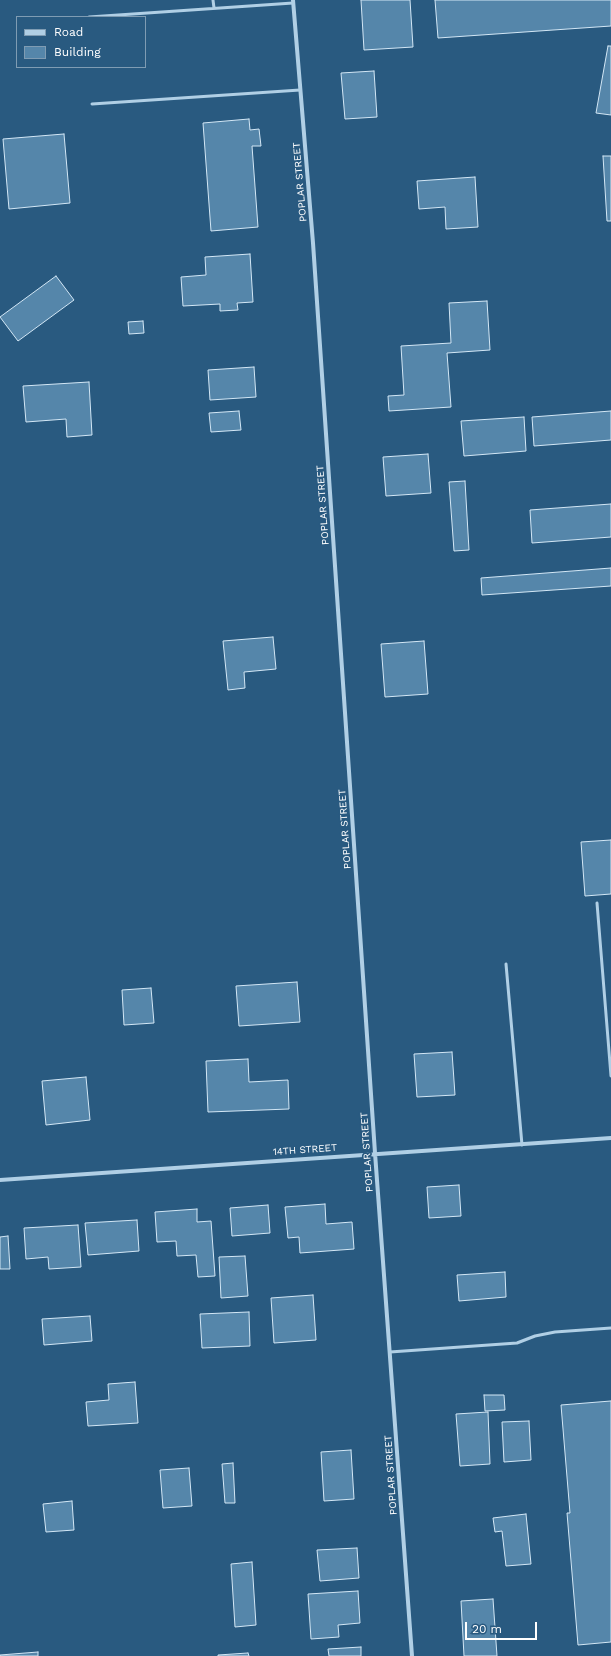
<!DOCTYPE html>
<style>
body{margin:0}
#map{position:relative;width:611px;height:1656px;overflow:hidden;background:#295a80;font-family:"Work Sans",sans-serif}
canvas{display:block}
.legend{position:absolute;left:16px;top:16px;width:130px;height:52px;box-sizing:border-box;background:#295a80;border:1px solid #7f9cb3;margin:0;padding:5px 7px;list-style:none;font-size:12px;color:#fff}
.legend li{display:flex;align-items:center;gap:8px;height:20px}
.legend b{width:20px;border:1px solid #7f9cb3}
.scale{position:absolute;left:465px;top:1622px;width:72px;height:18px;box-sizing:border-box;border:2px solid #fff;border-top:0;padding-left:5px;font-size:12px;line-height:14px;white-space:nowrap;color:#fff;-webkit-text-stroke:3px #295a80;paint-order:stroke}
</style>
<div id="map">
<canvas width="611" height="1656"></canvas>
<ul class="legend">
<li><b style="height:5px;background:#b0cfe5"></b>Road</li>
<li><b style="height:11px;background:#5586aa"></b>Building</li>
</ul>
<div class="scale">20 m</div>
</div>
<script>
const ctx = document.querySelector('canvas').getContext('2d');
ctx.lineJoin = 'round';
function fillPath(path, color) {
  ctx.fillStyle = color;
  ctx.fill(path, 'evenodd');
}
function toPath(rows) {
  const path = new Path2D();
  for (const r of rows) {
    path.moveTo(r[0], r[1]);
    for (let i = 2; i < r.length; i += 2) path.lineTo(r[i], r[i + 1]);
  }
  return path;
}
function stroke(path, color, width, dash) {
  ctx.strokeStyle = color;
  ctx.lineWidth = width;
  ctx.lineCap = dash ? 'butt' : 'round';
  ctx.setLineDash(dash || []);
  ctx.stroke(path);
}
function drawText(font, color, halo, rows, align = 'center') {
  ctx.font = font + ' "Work Sans",sans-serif';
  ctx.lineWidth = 3.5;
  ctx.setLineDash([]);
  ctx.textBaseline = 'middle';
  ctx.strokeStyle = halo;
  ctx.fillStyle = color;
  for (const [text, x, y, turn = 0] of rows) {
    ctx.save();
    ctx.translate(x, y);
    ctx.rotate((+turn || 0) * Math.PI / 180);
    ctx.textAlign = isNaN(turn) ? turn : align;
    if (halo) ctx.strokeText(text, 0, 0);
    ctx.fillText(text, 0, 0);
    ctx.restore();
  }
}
const building = toPath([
 [361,0,410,0,413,47,364,50,361,0],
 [435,0,611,0,611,26,438,38,435,0],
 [608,46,611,46,611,115,596,113,608,46],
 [374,71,377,117,345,119,341,73,374,71],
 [249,119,250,130,259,129,261,146,252,146,258,227,211,231,203,123,249,119],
 [64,134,70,203,9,209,3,139,64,134],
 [603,156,611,156,611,221,607,221,603,156],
 [475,177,478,227,446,229,445,207,419,209,417,181,475,177],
 [250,254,253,302,237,303,238,310,220,311,220,304,183,306,181,277,206,275,205,257,250,254],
 [56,276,74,300,18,341,0,317,56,276],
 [487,301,490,350,447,353,451,407,389,411,388,396,404,395,401,346,451,343,449,303,487,301],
 [143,321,144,333,129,334,128,322,143,321],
 [254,367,256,397,210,400,208,370,254,367],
 [89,382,92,435,67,437,66,419,26,422,23,386,89,382],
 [239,411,241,430,211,432,209,413,239,411],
 [611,411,611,440,534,446,532,417,611,411],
 [524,417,526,451,464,456,461,421,524,417],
 [428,454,431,493,386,496,383,457,428,454],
 [465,481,469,550,454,551,449,482,465,481],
 [611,504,611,537,532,543,530,510,611,504],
 [611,568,611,586,482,595,481,578,611,568],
 [273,637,276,669,244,672,245,688,228,690,223,641,273,637],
 [424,641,428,694,385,697,381,644,424,641],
 [611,840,611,894,585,896,581,842,611,840],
 [297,982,300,1022,239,1026,236,986,297,982],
 [151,988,154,1023,124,1025,122,990,151,988],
 [452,1052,455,1095,417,1097,414,1054,452,1052],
 [248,1059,249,1082,288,1080,289,1109,208,1112,206,1061,248,1059],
 [86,1077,90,1120,46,1125,42,1081,86,1077],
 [459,1185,461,1216,429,1218,427,1187,459,1185],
 [325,1204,326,1224,352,1222,354,1249,300,1253,299,1237,288,1238,285,1207,325,1204],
 [268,1205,270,1233,232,1236,230,1208,268,1205],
 [197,1209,197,1222,211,1221,215,1276,198,1277,196,1255,177,1256,176,1241,157,1242,155,1212,197,1209],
 [137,1220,139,1251,88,1255,85,1223,137,1220],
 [78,1225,81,1267,49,1269,48,1257,26,1259,24,1228,78,1225],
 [8,1236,10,1269,0,1269,0,1237,8,1236],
 [245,1256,248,1296,221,1298,219,1257,245,1256],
 [505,1272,506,1297,459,1301,457,1275,505,1272],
 [313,1295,316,1340,274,1343,271,1298,313,1295],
 [249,1312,250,1346,202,1348,200,1314,249,1312],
 [90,1316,92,1341,44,1345,42,1319,90,1316],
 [135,1382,138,1423,88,1426,86,1402,109,1400,108,1384,135,1382],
 [484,1395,504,1395,505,1410,485,1411,484,1395],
 [611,1401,611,1642,578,1645,567,1513,570,1513,561,1405,611,1401],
 [488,1412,490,1464,460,1466,456,1414,488,1412],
 [529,1421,531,1460,504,1462,502,1422,529,1421],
 [351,1450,354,1499,324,1501,321,1452,351,1450],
 [233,1463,235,1503,225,1503,222,1464,233,1463],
 [189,1468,192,1506,163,1508,160,1470,189,1468],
 [72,1501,74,1530,46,1532,43,1504,72,1501],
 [526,1514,531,1564,506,1566,502,1531,495,1532,493,1518,526,1514],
 [357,1548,359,1578,320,1581,317,1550,357,1548],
 [252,1562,256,1625,235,1627,231,1564,252,1562],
 [358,1591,360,1623,338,1625,339,1637,311,1639,308,1594,358,1591],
 [493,1599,497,1656,464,1656,461,1601,493,1599],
 [361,1647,361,1656,329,1656,328,1649,361,1647],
 [38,1652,38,1656,0,1656,0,1655,38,1652],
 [248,1653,249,1656,218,1656,218,1655,248,1653]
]);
const lane = toPath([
 [213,0,214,8],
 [89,17,293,3],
 [92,104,300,90],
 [597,903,611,1076],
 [506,964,522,1145],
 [390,1352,517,1343,535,1336,555,1332,611,1328]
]);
const street = toPath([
 [293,0,313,243,375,1153,412,1656],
 [0,1180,611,1138]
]);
const streetNames = [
 ["POPLAR STREET",300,182,-95],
 ["POPLAR STREET",323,505,-94],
 ["POPLAR STREET",345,829,-94],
 ["14TH STREET",305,1150,-4],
 ["POPLAR STREET",367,1152,-94],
 ["POPLAR STREET",391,1475,-94]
];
fillPath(building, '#5586aa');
stroke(building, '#d3e7f5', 1);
stroke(lane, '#b0cfe5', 3);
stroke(street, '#b0cfe5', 4);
drawText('10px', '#fff', '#295a80', streetNames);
</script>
